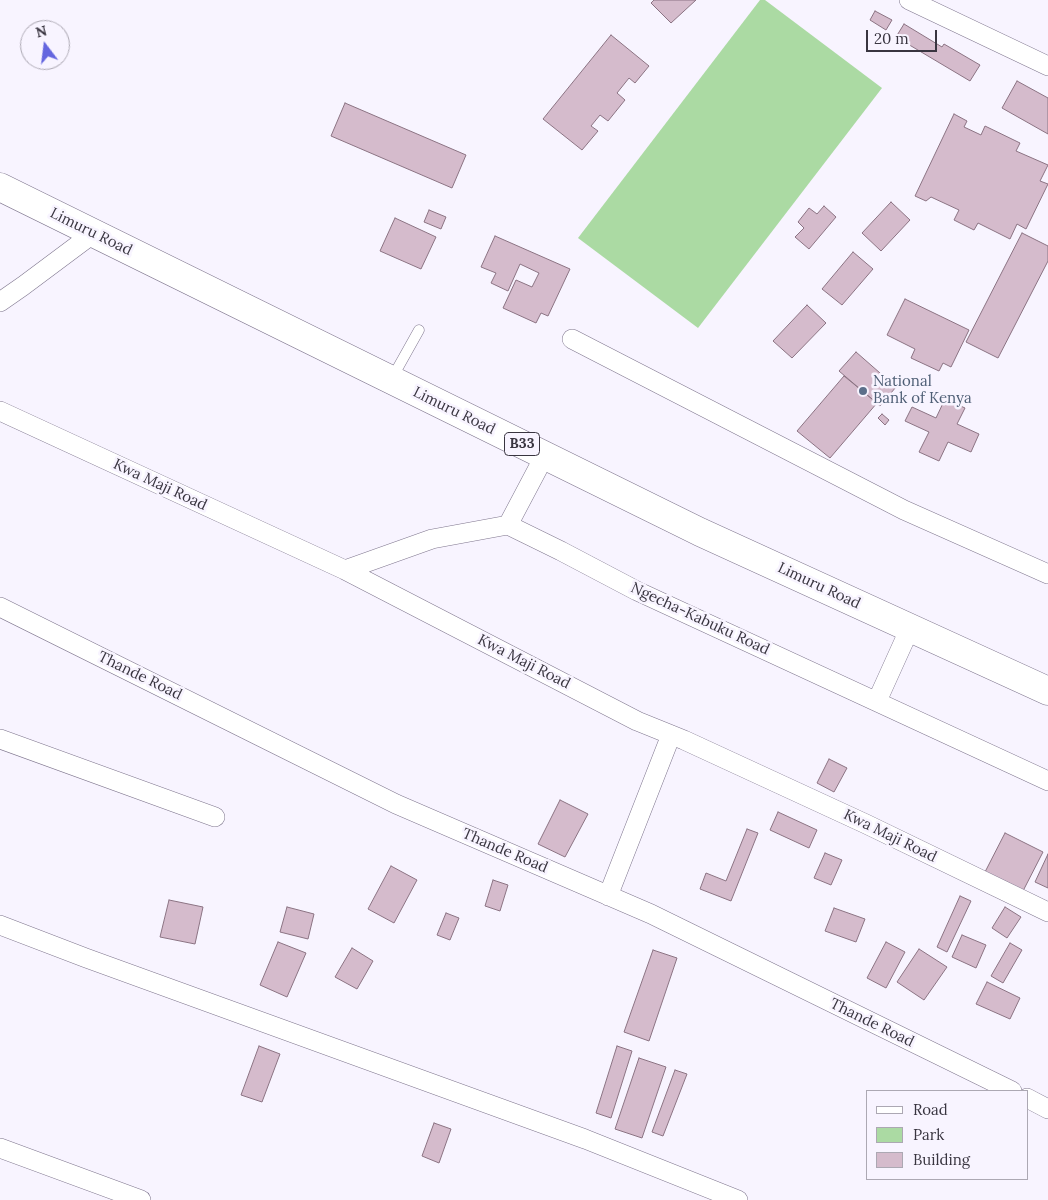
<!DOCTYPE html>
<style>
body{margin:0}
#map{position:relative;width:1048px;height:1200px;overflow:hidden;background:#f8f4ff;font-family:Lora,serif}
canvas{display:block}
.legend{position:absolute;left:866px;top:1090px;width:162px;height:90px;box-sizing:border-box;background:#f8f4ff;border:1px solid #aca8b3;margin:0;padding:6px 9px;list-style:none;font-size:15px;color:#393540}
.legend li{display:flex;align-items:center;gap:10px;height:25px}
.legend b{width:25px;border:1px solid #aca8b3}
.north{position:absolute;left:20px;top:20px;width:50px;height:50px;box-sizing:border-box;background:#f8f4ff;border:1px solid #aca8b3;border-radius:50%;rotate:345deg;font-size:14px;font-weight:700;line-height:20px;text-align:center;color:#393540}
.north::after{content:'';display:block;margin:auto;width:18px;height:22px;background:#6466df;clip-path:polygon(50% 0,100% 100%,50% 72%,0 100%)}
.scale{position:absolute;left:866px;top:30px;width:71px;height:22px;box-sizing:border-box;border:2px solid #393540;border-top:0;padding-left:6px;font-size:15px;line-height:18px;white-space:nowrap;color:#393540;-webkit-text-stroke:4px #f8f4ff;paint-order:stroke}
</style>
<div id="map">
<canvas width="1048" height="1200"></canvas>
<ul class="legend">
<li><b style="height:6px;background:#fff"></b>Road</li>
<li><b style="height:14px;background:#abdaa3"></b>Park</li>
<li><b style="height:14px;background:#d5bbcc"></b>Building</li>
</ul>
<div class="north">N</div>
<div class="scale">20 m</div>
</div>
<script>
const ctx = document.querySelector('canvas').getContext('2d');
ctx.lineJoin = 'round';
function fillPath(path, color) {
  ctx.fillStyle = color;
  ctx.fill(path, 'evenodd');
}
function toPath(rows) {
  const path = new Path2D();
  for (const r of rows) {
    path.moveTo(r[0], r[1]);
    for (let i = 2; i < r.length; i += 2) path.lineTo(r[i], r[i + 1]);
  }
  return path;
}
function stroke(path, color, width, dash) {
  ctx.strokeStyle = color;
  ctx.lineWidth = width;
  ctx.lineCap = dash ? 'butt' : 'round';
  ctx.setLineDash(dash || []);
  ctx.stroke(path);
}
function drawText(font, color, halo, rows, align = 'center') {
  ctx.font = font + ' Lora,serif';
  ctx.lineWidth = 5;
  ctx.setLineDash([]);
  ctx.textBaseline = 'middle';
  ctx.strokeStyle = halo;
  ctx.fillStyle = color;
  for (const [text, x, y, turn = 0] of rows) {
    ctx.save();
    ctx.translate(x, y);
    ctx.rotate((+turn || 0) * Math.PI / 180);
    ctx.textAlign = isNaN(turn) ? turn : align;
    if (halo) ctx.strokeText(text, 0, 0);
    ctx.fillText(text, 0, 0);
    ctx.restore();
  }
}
const green = toPath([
 [760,0,765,0,882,88,698,328,578,238]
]);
const building = toPath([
 [654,0,696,0,671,23,651,3,654,0],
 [875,11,892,20,886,30,870,20,875,11],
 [904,24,942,47,944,44,980,65,970,81,896,37,904,24],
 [611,35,649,66,635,83,629,78,617,93,625,100,608,121,600,115,591,126,598,131,582,150,543,119,611,35],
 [1017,81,1048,98,1048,134,1002,108,1017,81],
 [345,103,466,155,452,188,331,136,345,103],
 [954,114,967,121,964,127,981,135,985,126,1020,143,1016,151,1048,165,1040,181,1048,184,1026,229,1017,224,1010,239,978,223,974,230,954,220,959,210,931,197,926,201,915,196,954,114],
 [891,202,910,220,881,251,862,233,891,202],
 [824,206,836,217,809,249,795,237,804,228,798,222,809,208,817,214,824,206],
 [429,210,446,217,441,229,424,222,429,210],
 [395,218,436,237,421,269,380,251,395,218],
 [1022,233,1048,246,1048,261,998,358,966,342,1022,233],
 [495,236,570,269,548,316,541,313,536,323,503,308,516,280,532,287,539,273,520,264,508,291,491,283,496,273,481,267,495,236],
 [853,252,873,269,842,305,822,289,853,252],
 [905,299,969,330,951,367,943,363,939,371,911,358,915,349,887,335,905,299],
 [807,305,826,323,792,358,773,341,807,305],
 [856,352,896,387,880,406,839,371,856,352],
 [844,376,877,403,830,458,797,431,844,376],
 [945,399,965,408,957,424,979,434,971,452,948,442,939,461,919,452,929,432,905,421,912,407,936,418,945,399],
 [882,414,889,420,885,425,878,418,882,414],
 [829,759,847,768,834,792,817,783,829,759],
 [560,800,588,814,565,857,538,844,560,800],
 [778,812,817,830,809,848,770,830,778,812],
 [747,829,758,833,731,901,700,889,706,873,726,881,747,829],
 [1005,833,1043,852,1023,891,985,872,1005,833],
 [825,853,842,860,831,885,814,878,825,853],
 [1048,854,1048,888,1035,882,1048,854],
 [391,866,417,880,394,923,368,909,391,866],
 [493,880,508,885,500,911,485,906,493,880],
 [960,896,971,901,947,952,937,947,960,896],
 [169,900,203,907,195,944,160,937,169,900],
 [287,907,314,914,308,939,280,932,287,907],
 [1005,907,1021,917,1007,938,992,928,1005,907],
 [834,908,865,919,856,942,825,931,834,908],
 [446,913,459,918,450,940,437,935,446,913],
 [962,935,986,945,976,968,952,957,962,935],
 [278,942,306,953,287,997,260,985,278,942],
 [886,942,905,952,886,988,867,978,886,942],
 [1010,943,1022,950,1003,983,991,976,1010,943],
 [352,948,373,961,357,989,335,977,352,948],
 [919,949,947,967,924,1000,897,982,919,949],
 [653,950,677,958,649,1041,624,1032,653,950],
 [987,982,1020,998,1010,1019,976,1004,987,982],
 [259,1046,280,1054,262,1102,241,1095,259,1046],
 [617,1046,632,1051,611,1118,596,1113,617,1046],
 [639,1058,666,1067,642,1138,615,1129,639,1058],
 [675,1070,687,1074,663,1136,652,1132,675,1070],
 [434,1123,451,1129,439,1163,422,1156,434,1123]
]);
const service = toPath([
 [391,380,419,330]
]);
const minor = toPath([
 [909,0,1048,66],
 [0,302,23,286,94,233],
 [572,339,904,510,1048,574],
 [0,411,345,570,637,721,684,740,866,824,1048,912],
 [508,525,545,455],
 [345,570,432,539,508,525,561,551,637,591,1048,781],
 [0,607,396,804,651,914,1012,1091],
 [877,701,910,628],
 [0,739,215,817],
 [608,896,671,735],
 [0,925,86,958,585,1139,738,1200],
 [1027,1098,1048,1109],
 [0,1148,141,1200]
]);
const trunk = toPath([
 [0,187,700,532,1048,691]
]);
const markers = [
 [863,391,5,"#5c6f8a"]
];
const shields = [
 [522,444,35]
];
const shieldNames = [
 ["B33",522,444]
];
const streetNames = [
 ["Limuru Road",91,232,26],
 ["Limuru Road",454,411,26],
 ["Kwa Maji Road",160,485,25],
 ["Limuru Road",819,586,25],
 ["Ngecha-Kabuku Road",700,619,25],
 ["Kwa Maji Road",524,662,27],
 ["Thande Road",140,676,26],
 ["Kwa Maji Road",890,836,26],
 ["Thande Road",505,851,23],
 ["Thande Road",872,1023,26]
];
const serviceNames = [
 ["National",873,382],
 ["Bank of Kenya",873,399]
];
fillPath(green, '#abdaa3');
fillPath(building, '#d5bbcc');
stroke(building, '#8b7383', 1);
stroke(service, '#7f768e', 11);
stroke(minor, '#7f768e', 20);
stroke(trunk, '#7f768e', 29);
stroke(service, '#fff', 10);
stroke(minor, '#fff', 19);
stroke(trunk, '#fff', 28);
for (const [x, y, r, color] of markers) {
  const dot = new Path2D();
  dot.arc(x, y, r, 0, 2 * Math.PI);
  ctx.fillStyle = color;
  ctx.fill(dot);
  stroke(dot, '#f8f4ff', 2);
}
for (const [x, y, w] of shields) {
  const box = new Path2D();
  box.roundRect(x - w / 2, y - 11.5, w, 23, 4);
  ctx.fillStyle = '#f8f4ff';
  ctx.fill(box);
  stroke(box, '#393540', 1);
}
drawText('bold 14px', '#393540', null, shieldNames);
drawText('15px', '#393540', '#f8f4ff', streetNames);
drawText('15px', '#4e5e75', '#f8f4ff', serviceNames, 'left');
</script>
